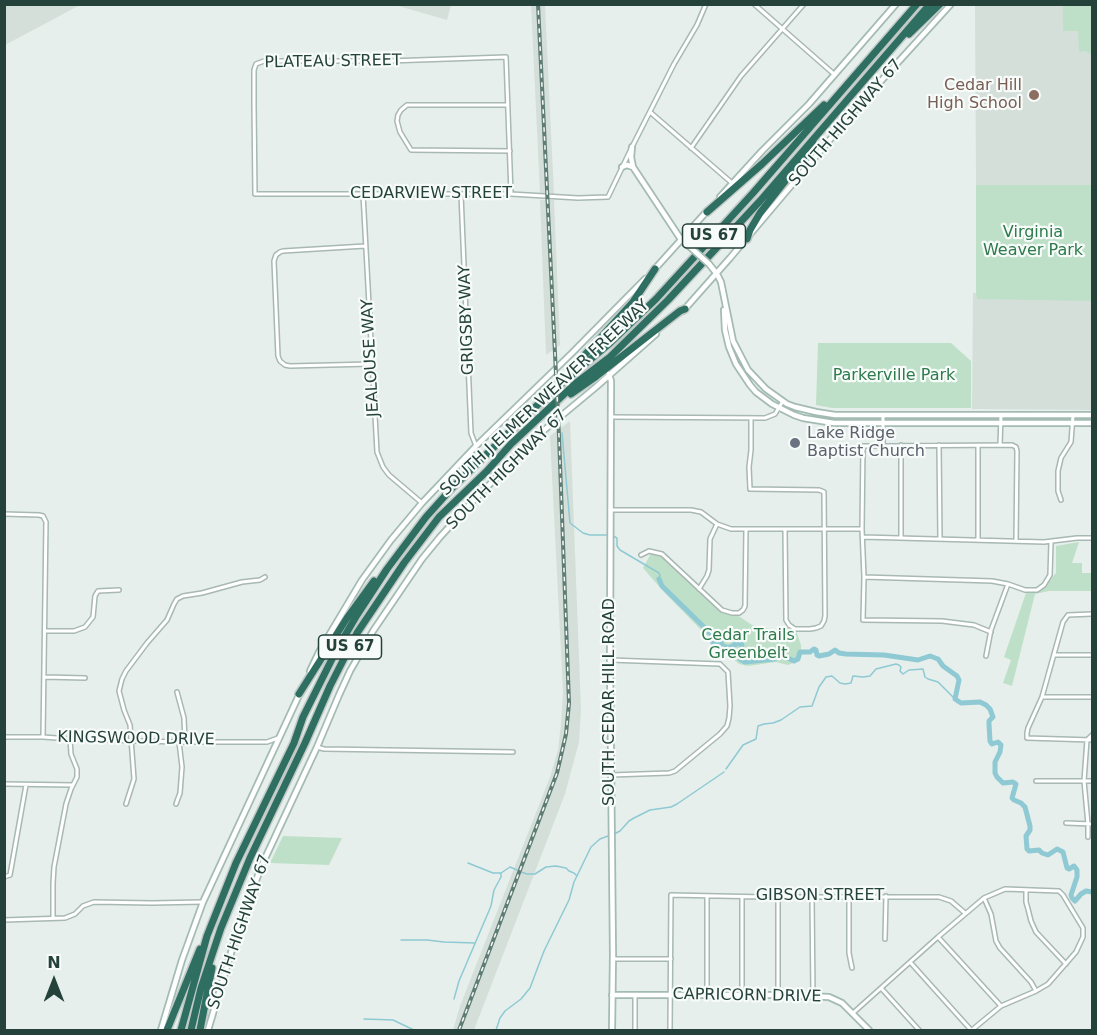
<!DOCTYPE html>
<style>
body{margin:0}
#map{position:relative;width:1097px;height:1035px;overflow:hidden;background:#e6efeb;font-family:"DejaVu Sans",sans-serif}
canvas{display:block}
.frame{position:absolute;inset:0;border:6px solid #24423a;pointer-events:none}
.north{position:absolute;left:24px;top:951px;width:60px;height:60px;-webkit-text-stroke:4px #f7fbf9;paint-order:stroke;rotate:0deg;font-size:16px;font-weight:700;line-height:24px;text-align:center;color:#24423a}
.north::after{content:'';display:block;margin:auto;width:21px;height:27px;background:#24423a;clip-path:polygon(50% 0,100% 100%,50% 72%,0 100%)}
</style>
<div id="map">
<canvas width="1097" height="1035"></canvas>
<div class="frame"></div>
<div class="north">N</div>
</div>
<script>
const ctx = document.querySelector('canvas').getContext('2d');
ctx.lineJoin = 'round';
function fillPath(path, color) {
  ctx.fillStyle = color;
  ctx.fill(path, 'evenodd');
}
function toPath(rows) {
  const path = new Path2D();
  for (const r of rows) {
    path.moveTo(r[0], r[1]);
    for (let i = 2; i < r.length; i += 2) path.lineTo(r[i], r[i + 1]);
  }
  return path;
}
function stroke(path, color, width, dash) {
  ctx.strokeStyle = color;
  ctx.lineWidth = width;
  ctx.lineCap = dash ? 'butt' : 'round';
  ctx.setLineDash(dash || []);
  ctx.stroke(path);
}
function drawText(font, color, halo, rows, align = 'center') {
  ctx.font = font + ' "DejaVu Sans",sans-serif';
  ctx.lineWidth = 4.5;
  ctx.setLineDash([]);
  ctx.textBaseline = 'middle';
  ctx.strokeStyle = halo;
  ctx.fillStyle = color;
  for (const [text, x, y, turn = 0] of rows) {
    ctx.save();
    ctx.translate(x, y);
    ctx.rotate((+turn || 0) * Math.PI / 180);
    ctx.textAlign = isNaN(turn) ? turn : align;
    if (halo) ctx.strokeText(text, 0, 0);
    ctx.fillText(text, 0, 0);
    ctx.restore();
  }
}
const built = toPath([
 [5,4,80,4,80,5,5,45],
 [395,5,451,5,447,20],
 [531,5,545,5,554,194,540,193],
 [975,5,1092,5,1092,185,976,185],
 [540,200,554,200,560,345,546,355],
 [973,293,1092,295,1092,410,972,409],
 [570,421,581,710,579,742,565,794,474,1030,453,1030,460,1006,550,777,558,750,561,724,563,692,550,436]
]);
const green = toPath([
 [1063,5,1092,5,1092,55,1085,51,1079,52,1078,31,1063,31],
 [976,185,1092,185,1092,301,977,299,976,292],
 [818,343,951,343,971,361,971,408,832,408,816,405],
 [1079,542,1072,563,1082,563,1082,573,1092,573,1092,591,1049,591,1035,594,1012,686,1003,683,1011,660,1004,657,1026,593,1036,591,1045,585,1056,573,1056,546],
 [651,553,655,553,663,558,722,611,728,614,737,615,752,625,771,629,773,631,788,628,796,631,801,645,801,656,798,661,788,665,776,662,748,666,739,664,704,633,664,592,643,568],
 [283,836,342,838,329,865,270,863]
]);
const stream = toPath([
 [562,433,570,523,583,533,590,535,607,535],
 [613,536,617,538,617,546,620,550,659,573,660,575,659,579],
 [726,769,743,745,756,739,758,726,764,724,773,723,781,720,800,707,812,706,819,687,826,677,832,676,840,683,845,684,851,683,853,676,863,677,870,676,876,669,896,664,899,665,901,667,900,671,903,674,909,670,923,669,925,677,928,679,938,682,955,699],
 [614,834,620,831,629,821,634,818,650,810,671,807,677,804,724,772],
 [468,863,493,873,501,873,510,867,517,870],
 [521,872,527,874,535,874,546,867,556,866,566,868,569,871,574,873,577,876],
 [401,940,427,940,444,942,475,943],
 [454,999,459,981,491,906,494,890,501,877,501,873],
 [364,1019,393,1020,414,1030],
 [496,1030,500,1018,505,1011,521,999,530,988,544,951,569,900,574,882,591,847,600,839,608,836]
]);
const river = toPath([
 [659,579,662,586,706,629,710,633,715,635,713,643,714,645,717,645,721,641,722,646,729,648,738,643,741,643,742,645,739,656,740,659,745,662,774,659,778,657,788,658,794,661,798,659,800,652,810,652,814,649,816,650,817,655,819,656,829,654,835,650,839,653,846,654,884,655,918,660,930,656,938,659,943,666,957,676,959,680,955,699,961,703,980,702,986,705,990,709,993,717,989,721,989,724,990,741,992,744,998,742,1001,745,1000,752,995,762,995,773,997,777,1003,783,1013,782,1016,784,1012,798,1014,800,1021,803,1025,807,1030,826,1030,830,1026,836,1027,849,1029,851,1039,850,1042,853,1048,855,1057,849,1063,852,1067,868,1069,869,1074,866,1077,870,1077,877,1071,895,1072,898,1075,901,1081,894,1086,891,1092,892]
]);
const street = toPath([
 [754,4,835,75],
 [506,105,407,105,401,110,398,115,397,121,400,132,411,150,510,151],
 [650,112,732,183],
 [691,148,741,76,804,4],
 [363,194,377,452,383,467,389,475,422,503],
 [461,194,471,433,476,446],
 [511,194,506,57,389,61,264,61,256,64,254,70,254,105,255,194,511,194,578,198,608,197,632,147,674,64,697,25,706,4],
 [365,246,283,251,280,252,276,255,274,261,278,356,280,361,285,365,290,366,371,364],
 [883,415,883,445],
 [611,417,765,418,775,414,783,401],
 [751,419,751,450,749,467,750,489,819,490,824,492,825,616,824,621,821,626,816,628,810,629,795,629,789,625,786,620,785,529],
 [901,445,901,538],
 [939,445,940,539],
 [1000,445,1001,415],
 [1061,500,1058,491,1058,471,1061,458,1071,442,1073,415],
 [610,510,691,510,701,512,717,524,731,529,862,529],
 [4,514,39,515,43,516,46,522,43,737],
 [863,537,1044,542,1077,538,1092,538],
 [978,540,978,445],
 [641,555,649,551,662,554,722,610,732,613,739,613,743,610,745,606,746,529],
 [864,577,992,581,1008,584,1025,590,1037,590,1044,585,1050,575,1051,542],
 [699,589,707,576,709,570,710,539,717,524],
 [1092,614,1068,615,1063,622,1042,697,1028,728,1027,733,1027,738,1092,740],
 [45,631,74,631,85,627,93,617,95,596,98,591,119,590],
 [991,632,974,625,942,621,863,620,864,577,862,529,863,446,1012,445,1016,447,1017,451,1016,541],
 [1054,655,1092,655],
 [986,656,991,630,1008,584],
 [610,660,720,664,728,672,730,706,729,718,727,726,720,734,675,771,669,773,611,775],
 [45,677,85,678],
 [177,692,184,718,185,741],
 [1042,697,1092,697],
 [4,737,43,737,70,739,179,742,267,742,278,738],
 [317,747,324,749,513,752],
 [1036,781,1092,781],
 [4,784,73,785],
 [126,804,134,779,130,725,124,710,119,691,122,679,126,671,147,643,167,620,174,604,177,599,183,596,202,593,242,582,260,580,265,577],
 [176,804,180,793,182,767,179,742],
 [1066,823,1092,824],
 [1088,837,1088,824,1084,781,1087,740,1092,735],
 [4,877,10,875,26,785],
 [1026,890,1026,902,1028,909,1031,921,1036,932,1066,964],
 [707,896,707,995],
 [812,897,813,996],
 [849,897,849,953,852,968],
 [778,898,778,995],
 [984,898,991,914,996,941,1000,948,1031,982,1036,991],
 [53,918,53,883,54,867,66,804,71,789,77,777,77,769,71,754,70,739],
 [4,920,65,918,75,914,83,906,94,902,152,903,203,902],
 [938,937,1001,1006],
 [885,939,886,896],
 [613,959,671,959],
 [910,962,971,1030],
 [881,988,919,1030],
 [742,995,742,897],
 [853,1013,938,937,984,898,1005,889,1059,891,1063,895,1083,928,1083,937,1076,952,1048,984,1036,991,1001,1006,972,1030],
 [635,1030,635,995],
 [670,1030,671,895,766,897,939,897,951,901,965,913]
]);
const secondary = toPath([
 [632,147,631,157,633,167,682,241,689,246],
 [622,167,627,165,633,167],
 [720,197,762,151,809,104,896,4],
 [709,264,717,274,721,282,733,341,748,370,766,389,787,404,795,407,816,412,835,415,1092,415],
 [653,271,708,210],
 [724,310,725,330,729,347,736,364,750,385,756,392,772,404,794,415,803,418,834,423,1092,423],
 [683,311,730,258,860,104,951,4],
 [609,374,611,381,610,660,613,955,612,1030],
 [310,671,319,652,362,580,391,540,422,503,476,446,572,353,645,279],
 [612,995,778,995,829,997,842,1003,869,1030],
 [161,1030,182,960,203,902,300,693],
 [208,1030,236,936,261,867,317,747,339,695,350,671,373,631,422,559,440,537,472,502,543,431,596,387,656,334]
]);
const highway = toPath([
 [909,34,940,4],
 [707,212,762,164,824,105],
 [747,239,750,230,760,213,814,144],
 [571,370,633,302,655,269],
 [571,394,594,378,680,311,685,309],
 [299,694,347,618,374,581],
 [167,1030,200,949],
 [181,1030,207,936,236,863,294,743,303,717,337,649,357,615,387,569,426,517,452,488,533,409,562,383,610,343,656,299,753,193,917,4],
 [191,1030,201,988,221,928,250,858,305,743,330,686,357,633,404,563,439,517,487,471,511,444,576,383,610,357,668,300,760,201,930,4],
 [200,1030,212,968]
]);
const rail = toPath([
 [459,1030,557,773,566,734,569,703,559,436,538,4]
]);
const secondaryBridge = toPath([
 [689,246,709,264]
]);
const markers = [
 [1034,95,6,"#8d6e63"],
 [795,443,6,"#6b7280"]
];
const shields = [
 [714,236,63],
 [350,647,63]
];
const shieldNames = [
 ["US 67",714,236],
 ["US 67",350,647]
];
const streetNames = [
 ["PLATEAU STREET",333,62,-1],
 ["SOUTH HIGHWAY 67",846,123,-49],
 ["CEDARVIEW STREET",431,194],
 ["GRIGSBY WAY",467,320,-92],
 ["JEALOUSE WAY",371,358,-93],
 ["SOUTH J ELMER WEAVER FREEWAY",545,398,-43],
 ["SOUTH HIGHWAY 67",507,470,-45],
 ["SOUTH CEDAR HILL ROAD",610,702,-90],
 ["KINGSWOOD DRIVE",136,739,1],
 ["GIBSON STREET",820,896],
 ["SOUTH HIGHWAY 67",240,932,-71],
 ["CAPRICORN DRIVE",747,996,1]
];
const educationNames = [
 ["Cedar Hill",1022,86],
 ["High School",1022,104]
];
const parkNames = [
 ["Virginia",1033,233],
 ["Weaver Park",1033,251],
 ["Parkerville Park",894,376],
 ["Cedar Trails",748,636],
 ["Greenbelt",748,654]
];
const worshipNames = [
 ["Lake Ridge",807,434],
 ["Baptist Church",807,452]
];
fillPath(built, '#d4dfda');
fillPath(green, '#bfe0c8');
stroke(stream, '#8ec9d4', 1.5);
stroke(river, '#8ec9d4', 5);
stroke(street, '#a8b8b2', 6);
stroke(secondary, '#a4bbb3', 8);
stroke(highway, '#c2cac8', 10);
stroke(street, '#fff', 3);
stroke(secondary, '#fff', 4.5);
stroke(highway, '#2f6f62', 7);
stroke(rail, '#5f7d75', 4);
stroke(rail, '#f7fbf9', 1.5, [4.5]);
stroke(secondaryBridge, '#a4bbb3', 8, []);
stroke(secondaryBridge, '#fff', 4.5);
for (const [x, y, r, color] of markers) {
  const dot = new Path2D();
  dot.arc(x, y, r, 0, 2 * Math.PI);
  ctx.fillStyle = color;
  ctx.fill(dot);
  stroke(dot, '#f7fbf9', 2);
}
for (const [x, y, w] of shields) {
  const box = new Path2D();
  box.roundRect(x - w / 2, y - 12, w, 24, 4.5);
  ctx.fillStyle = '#f7fbf9';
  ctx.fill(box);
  stroke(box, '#24423a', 1.5);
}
drawText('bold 15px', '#24423a', null, shieldNames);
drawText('16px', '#24423a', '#f7fbf9', streetNames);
drawText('16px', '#785e54', '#f7fbf9', educationNames, 'right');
drawText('16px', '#2d7a4b', '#f7fbf9', parkNames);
drawText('16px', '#5b616d', '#f7fbf9', worshipNames, 'left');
</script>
